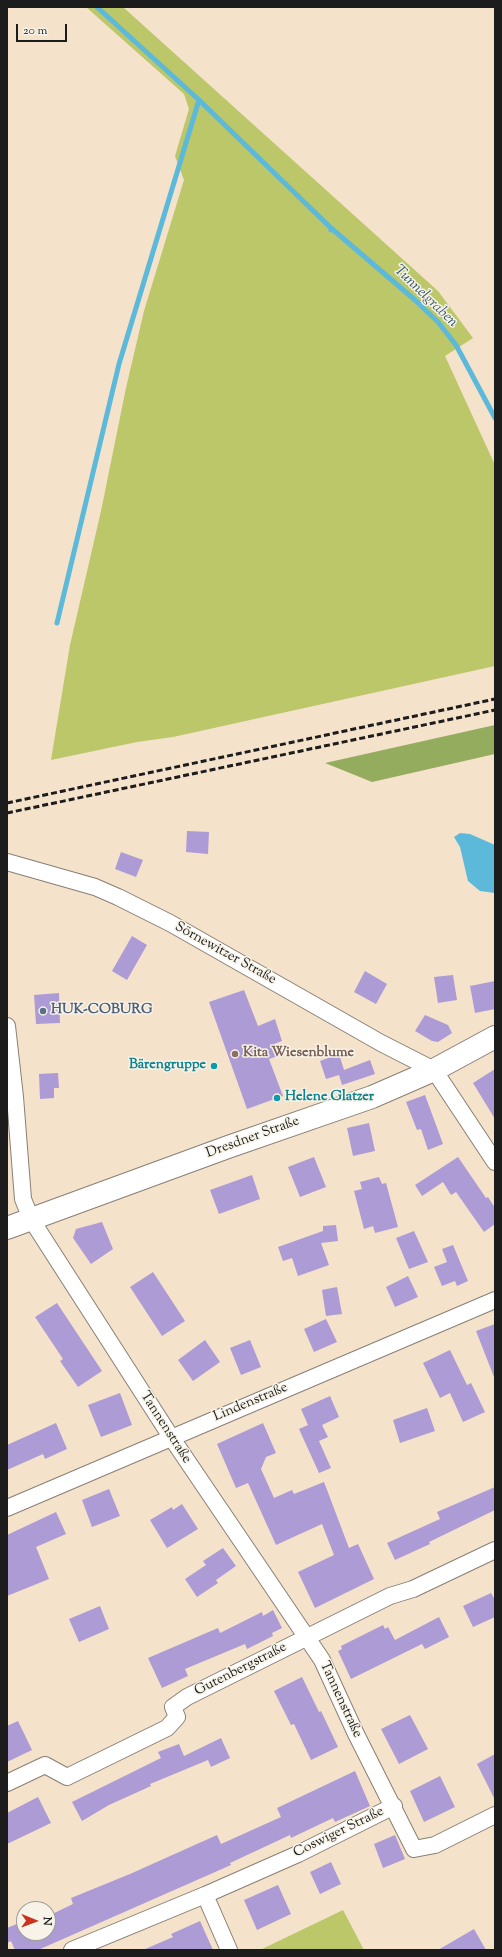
<!DOCTYPE html>
<meta charset="utf-8">
<style>
body{margin:0}
#map{position:relative;width:502px;height:1957px;overflow:hidden;background:#f5e2cb;font-family:"Sorts Mill Goudy",serif}
canvas{display:block}
.frame{position:absolute;inset:0;border:8px solid #1c1c1c;pointer-events:none}
.north{position:absolute;left:16px;top:1901px;width:40px;height:40px;box-sizing:border-box;background:#f7f3e8;border:1px solid #9f9d96;border-radius:50%;rotate:91deg;font-size:11px;font-weight:700;line-height:16px;text-align:center;color:#1c1c1c}
.north::after{content:'';display:block;margin:auto;width:14px;height:18px;background:#c8321e;clip-path:polygon(50% 0,100% 100%,50% 72%,0 100%)}
.scale{position:absolute;left:16px;top:24px;width:51px;height:18px;box-sizing:border-box;border:2px solid #1c1c1c;border-top:0;padding-left:5px;font-size:12px;line-height:14px;white-space:nowrap;color:#1c1c1c;-webkit-text-stroke:3px #f7f3e8;paint-order:stroke}
</style>
<div id="map">
<canvas width="502" height="1957"></canvas>
<div class="frame"></div>
<div class="north">N</div>
<div class="scale">20 m</div>
</div>
<script>
const ctx = document.querySelector('canvas').getContext('2d');
ctx.lineJoin = 'round';
function fillPath(path, color) {
  ctx.fillStyle = color;
  ctx.fill(path, 'evenodd');
}
function toPath(rows) {
  const path = new Path2D();
  for (const r of rows) {
    path.moveTo(r[0], r[1]);
    for (let i = 2; i < r.length; i += 2) path.lineTo(r[i], r[i + 1]);
  }
  return path;
}
function stroke(path, color, width, dash) {
  ctx.strokeStyle = color;
  ctx.lineWidth = width;
  ctx.lineCap = dash ? 'butt' : 'round';
  ctx.setLineDash(dash || []);
  ctx.stroke(path);
}
function drawText(font, color, halo, rows, align = 'center') {
  ctx.font = font + ' "Sorts Mill Goudy",serif';
  ctx.lineWidth = 3;
  ctx.setLineDash([]);
  ctx.textBaseline = 'middle';
  ctx.strokeStyle = halo;
  ctx.fillStyle = color;
  for (const [text, x, y, turn = 0] of rows) {
    ctx.save();
    ctx.translate(x, y);
    ctx.rotate((+turn || 0) * Math.PI / 180);
    ctx.textAlign = isNaN(turn) ? turn : align;
    if (halo) ctx.strokeText(text, 0, 0);
    ctx.fillText(text, 0, 0);
    ctx.restore();
  }
}
const green = toPath([
 [86,7,123,7,438,291,473,338,445,356,495,465,495,666,173,737,137,742,51,760,70,645,101,511,126,388,144,311,184,180,175,156,189,109,184,94],
 [343,1910,364,1950,260,1950]
]);
const forest = toPath([
 [495,725,495,754,372,782,325,763]
]);
const water = toPath([
 [460,833,470,834,495,845,495,893,480,891,468,881,460,847,454,837]
]);
const stream = toPath([
 [97,7,199,100,331,228],
 [331,230,331,228,415,300,438,322,456,345,495,418],
 [57,623,119,364,199,100]
]);
const building = toPath([
 [187,831,209,832,208,854,186,852],
 [121,852,143,860,136,877,115,869],
 [132,936,147,945,127,980,112,971],
 [365,971,387,984,376,1004,354,992],
 [453,975,457,1000,438,1003,434,977],
 [495,981,495,1009,475,1013,470,986],
 [244,990,258,1026,275,1019,282,1041,274,1044,278,1056,269,1059,283,1096,247,1109,209,1002],
 [59,993,60,1023,36,1024,34,995],
 [425,1015,448,1025,452,1033,438,1042,432,1041,415,1031],
 [339,1054,344,1070,370,1060,375,1074,342,1085,339,1075,326,1079,320,1061],
 [495,1069,495,1119,473,1083],
 [58,1073,59,1088,54,1088,54,1098,40,1099,39,1074],
 [425,1095,443,1144,428,1150,421,1129,417,1130,406,1102],
 [369,1123,375,1151,353,1156,347,1128],
 [314,1157,326,1187,300,1197,288,1167],
 [458,1157,486,1198,488,1197,495,1208,495,1224,484,1232,456,1192,451,1195,443,1182,422,1196,415,1185],
 [252,1175,260,1199,219,1214,210,1190],
 [379,1177,382,1184,386,1183,398,1227,375,1233,373,1226,364,1229,354,1191,362,1189,360,1182],
 [102,1222,113,1249,91,1264,73,1238,76,1229],
 [336,1225,338,1241,321,1243,329,1265,298,1276,292,1258,283,1261,278,1247,323,1231,323,1226],
 [414,1231,428,1262,409,1269,396,1238],
 [453,1245,468,1281,457,1286,455,1281,442,1286,434,1267,447,1262,442,1249],
 [153,1272,185,1321,162,1336,130,1287],
 [408,1276,418,1297,395,1307,386,1287],
 [337,1287,342,1314,326,1316,322,1290],
 [57,1303,102,1371,78,1387,60,1361,63,1359,35,1317],
 [326,1319,337,1342,314,1352,304,1329],
 [495,1324,495,1377,494,1377,476,1331],
 [205,1340,220,1362,193,1381,178,1360],
 [250,1340,261,1367,241,1375,230,1348],
 [450,1350,467,1385,471,1383,485,1412,463,1422,450,1393,440,1398,423,1363],
 [120,1393,132,1425,101,1437,88,1405],
 [330,1396,339,1417,322,1425,328,1437,319,1441,331,1468,319,1473,299,1429,308,1425,301,1409],
 [427,1408,435,1431,400,1443,393,1420],
 [56,1423,67,1449,45,1459,43,1454,7,1470,7,1445],
 [263,1423,276,1453,266,1457,261,1469,274,1498,292,1490,294,1494,324,1482,349,1548,358,1544,374,1579,315,1608,298,1572,334,1555,322,1524,276,1545,248,1483,236,1488,217,1444],
 [495,1487,495,1510,429,1542,430,1544,395,1560,387,1543,440,1519,437,1512],
 [109,1489,120,1516,92,1527,82,1500],
 [182,1504,198,1529,167,1548,150,1520,172,1507,173,1510],
 [56,1512,66,1534,36,1547,49,1579,7,1596,7,1535],
 [223,1548,236,1566,216,1580,218,1583,197,1597,185,1579,206,1565,203,1561],
 [491,1593,495,1600,495,1617,473,1627,463,1606],
 [100,1606,109,1629,79,1642,69,1619],
 [273,1610,282,1628,272,1633,273,1636,247,1649,245,1644,185,1669,188,1676,162,1688,148,1658,218,1628,220,1633,262,1612,263,1616],
 [439,1617,449,1637,425,1649,422,1644,351,1679,338,1651,342,1649,341,1646,383,1625,385,1629,388,1627,395,1640],
 [302,1677,319,1712,321,1711,338,1747,311,1760,294,1724,291,1725,274,1691],
 [410,1715,428,1749,399,1764,381,1729],
 [18,1721,32,1750,7,1762,7,1726],
 [221,1738,230,1758,211,1767,208,1760,150,1784,151,1786,109,1805,82,1821,72,1802,161,1758,158,1752,179,1744,184,1756],
 [495,1754,495,1800,477,1764],
 [355,1771,370,1806,335,1822,333,1818,291,1838,290,1835,230,1863,231,1865,38,1950,15,1950,11,1941,7,1943,7,1928,24,1921,24,1933,48,1933,48,1916,73,1904,71,1898,130,1874,217,1835,221,1844,281,1817,277,1808],
 [440,1776,455,1807,424,1822,410,1791],
 [38,1797,51,1823,7,1844,7,1813],
 [395,1835,405,1859,383,1868,374,1844],
 [331,1862,341,1884,320,1894,310,1872],
 [278,1885,291,1914,257,1930,244,1900],
 [200,1921,213,1950,143,1950,173,1937,171,1934],
 [474,1929,486,1950,438,1950]
]);
const street = toPath([
 [7,862,95,887,118,897,170,923,381,1043,434,1070,495,1162],
 [7,1026,15,1097,23,1199,31,1219,171,1437,322,1660,356,1734,414,1849,435,1845,495,1815],
 [7,1508,495,1300],
 [7,1783,45,1765,67,1777,167,1728,177,1717,173,1707,187,1697,390,1596,413,1589,495,1550],
 [205,1895,229,1950],
 [72,1950,205,1895,298,1854,394,1806]
]);
const secondary = toPath([
 [7,1228,228,1147,372,1097,434,1070,495,1037]
]);
const rail = toPath([
 [7,803,495,699],
 [7,813,495,710]
]);
const markers = [
 [43,1011,4,"#5c6f8a"],
 [235,1054,4,"#8d6e63"],
 [214,1066,4,"#0f9aa8"],
 [277,1098,4,"#0f9aa8"]
];
const streetNames = [
 ["Sörnewitzer Straße",225,954,29],
 ["Dresdner Straße",253,1138,-20],
 ["Lindenstraße",251,1403,-23],
 ["Tannenstraße",165,1428,57],
 ["Gutenbergstraße",241,1670,-27],
 ["Tannenstraße",340,1700,65],
 ["Coswiger Straße",339,1833,-26]
];
const serviceNames = [
 ["HUK-COBURG",51,1011]
];
const educationNames = [
 ["Kita Wiesenblume",243,1054]
];
const cultureNames = [
 ["Bärengruppe",206,1066],
 ["Helene Glatzer",285,1098,"left"]
];
const waterNames = [
 ["Tunnelgraben",425,297,44]
];
fillPath(green, '#bbc769');
fillPath(forest, '#94ac5d');
fillPath(water, '#5cb9da');
stroke(stream, '#5cb9da', 5);
fillPath(building, '#ac9bd5');
stroke(street, '#887f74', 18);
stroke(secondary, '#887f74', 24);
stroke(street, '#fff', 16);
stroke(secondary, '#fff', 22);
stroke(rail, '#1c1c1c', 3, [6, 3]);
for (const [x, y, r, color] of markers) {
  const dot = new Path2D();
  dot.arc(x, y, r, 0, 2 * Math.PI);
  ctx.fillStyle = color;
  ctx.fill(dot);
  stroke(dot, '#f7f3e8', 1.5);
}
drawText('14px', '#1c1c1c', '#f7f3e8', streetNames);
drawText('bold 14px', '#4e5e75', '#f7f3e8', serviceNames, 'left');
drawText('bold 14px', '#785e54', '#f7f3e8', educationNames, 'left');
drawText('bold 14px', '#0d838f', '#f7f3e8', cultureNames, 'right');
drawText('italic 15px', '#365b68', '#f7f3e8', waterNames);
</script>
